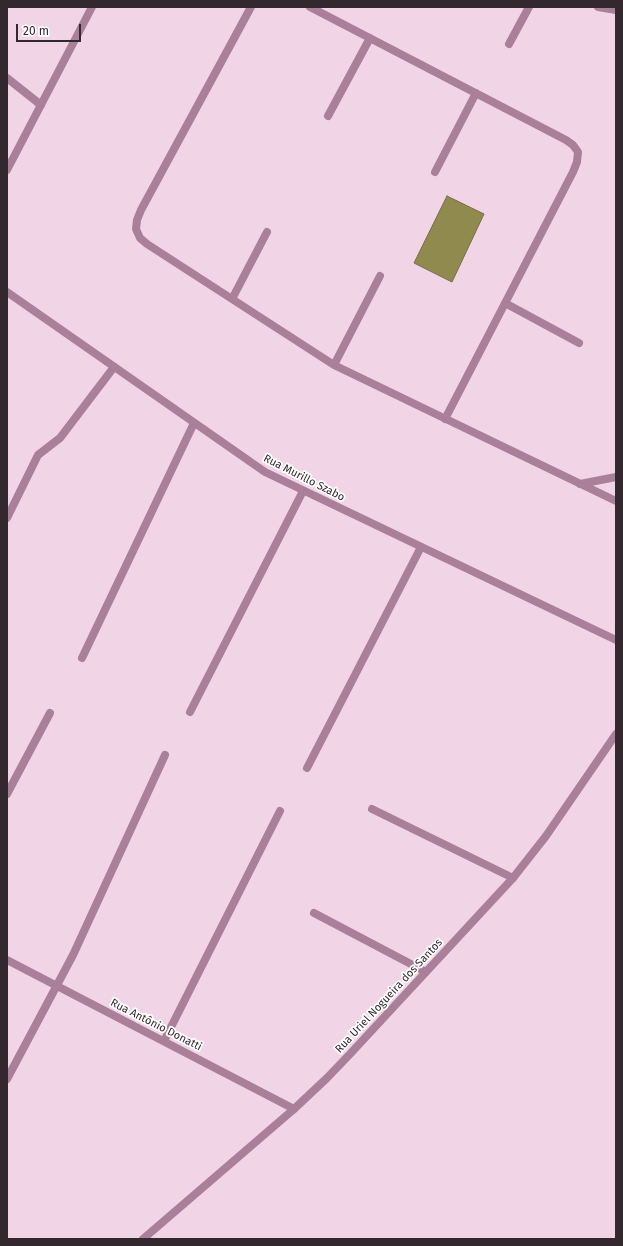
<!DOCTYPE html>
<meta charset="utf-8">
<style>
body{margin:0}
#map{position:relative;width:623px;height:1246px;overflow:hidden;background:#f1d5e6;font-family:"Fira Sans",sans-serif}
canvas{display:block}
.frame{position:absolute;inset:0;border:8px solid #32282e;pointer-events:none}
.scale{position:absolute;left:16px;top:24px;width:65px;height:18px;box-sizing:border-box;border:2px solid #32282e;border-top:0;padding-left:5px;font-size:12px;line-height:14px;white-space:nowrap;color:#32282e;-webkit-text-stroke:3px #fff;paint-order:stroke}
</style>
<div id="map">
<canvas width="623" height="1246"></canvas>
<div class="frame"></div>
<div class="scale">20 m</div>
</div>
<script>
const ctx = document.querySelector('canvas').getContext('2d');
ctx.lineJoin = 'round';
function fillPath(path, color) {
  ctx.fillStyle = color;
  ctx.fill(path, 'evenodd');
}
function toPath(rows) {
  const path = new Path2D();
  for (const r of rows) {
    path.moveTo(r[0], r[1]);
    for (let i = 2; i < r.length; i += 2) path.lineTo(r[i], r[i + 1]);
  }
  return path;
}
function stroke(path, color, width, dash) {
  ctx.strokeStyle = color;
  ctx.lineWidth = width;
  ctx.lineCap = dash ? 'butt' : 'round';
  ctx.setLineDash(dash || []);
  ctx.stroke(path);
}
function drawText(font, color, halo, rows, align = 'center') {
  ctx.font = font + ' "Fira Sans",sans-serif';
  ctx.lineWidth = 3.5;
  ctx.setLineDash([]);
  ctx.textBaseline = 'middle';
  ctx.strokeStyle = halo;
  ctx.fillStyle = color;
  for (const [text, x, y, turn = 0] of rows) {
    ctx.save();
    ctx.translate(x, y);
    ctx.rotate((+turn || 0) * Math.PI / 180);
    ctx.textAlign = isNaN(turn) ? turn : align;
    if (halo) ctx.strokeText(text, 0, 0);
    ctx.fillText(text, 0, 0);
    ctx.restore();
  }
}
const water = toPath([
 [447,196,484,214,452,282,414,263,447,196]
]);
const service = toPath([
 [598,7,616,10],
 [509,44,529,7],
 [7,518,38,455,60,438,114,367],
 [82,658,194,423],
 [190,712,303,491],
 [307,768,421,547],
 [7,794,50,713],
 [372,809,513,878],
 [314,913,426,972],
 [164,1041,280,811],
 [7,1079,73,955,165,755]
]);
const minor = toPath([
 [251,7,141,210,137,220,136,229,140,238,147,244,334,365,616,501],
 [310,7,566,140,573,145,578,152,577,162,573,172,445,419],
 [7,78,41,105],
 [328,116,370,38],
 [435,172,476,93],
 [7,292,265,472,616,640],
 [232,299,267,232],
 [505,303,579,343],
 [334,365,380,276],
 [580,484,616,477],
 [7,960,294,1109]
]);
const tertiary = toPath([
 [7,170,92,7],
 [143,1239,294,1109,327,1078,350,1054,513,878,546,836,616,734]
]);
const streetNames = [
 ["Rua Murillo Szabo",304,478,27],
 ["Rua Uriel Nogueira dos Santos",389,996,-47],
 ["Rua Antônio Donatti",156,1025,27]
];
fillPath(water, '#918a4f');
stroke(water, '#746d45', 1);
stroke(service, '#a97f9a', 8);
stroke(minor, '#a97f9a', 8);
stroke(tertiary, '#a97f9a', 8);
drawText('11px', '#32282e', '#fff', streetNames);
</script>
